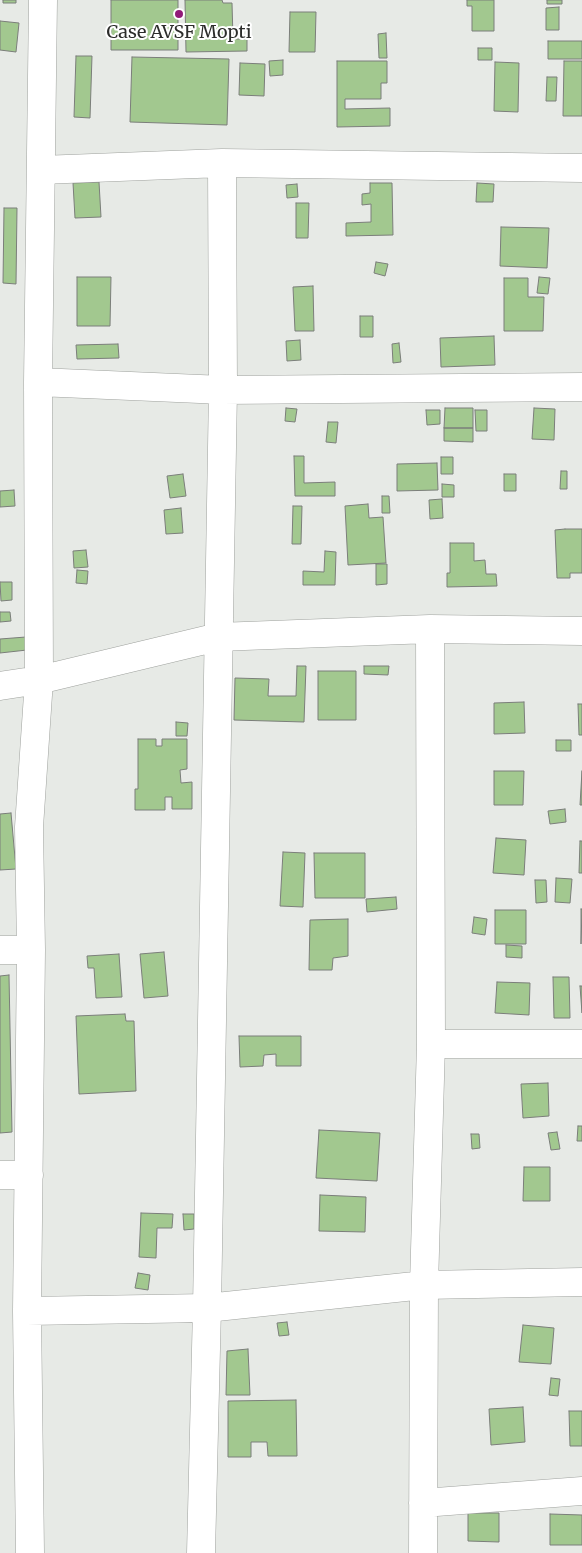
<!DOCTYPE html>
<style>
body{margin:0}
canvas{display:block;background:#e7eae6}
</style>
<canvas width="582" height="1553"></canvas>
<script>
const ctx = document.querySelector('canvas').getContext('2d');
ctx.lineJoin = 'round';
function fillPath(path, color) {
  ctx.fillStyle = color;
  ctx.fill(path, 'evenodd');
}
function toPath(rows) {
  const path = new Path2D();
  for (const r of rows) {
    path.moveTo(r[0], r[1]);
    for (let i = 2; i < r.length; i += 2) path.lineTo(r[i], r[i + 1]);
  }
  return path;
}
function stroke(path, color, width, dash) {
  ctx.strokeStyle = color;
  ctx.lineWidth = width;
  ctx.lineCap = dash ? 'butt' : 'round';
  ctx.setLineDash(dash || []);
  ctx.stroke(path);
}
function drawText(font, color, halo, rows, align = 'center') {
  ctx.font = font + ' Merriweather,serif';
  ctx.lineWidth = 4;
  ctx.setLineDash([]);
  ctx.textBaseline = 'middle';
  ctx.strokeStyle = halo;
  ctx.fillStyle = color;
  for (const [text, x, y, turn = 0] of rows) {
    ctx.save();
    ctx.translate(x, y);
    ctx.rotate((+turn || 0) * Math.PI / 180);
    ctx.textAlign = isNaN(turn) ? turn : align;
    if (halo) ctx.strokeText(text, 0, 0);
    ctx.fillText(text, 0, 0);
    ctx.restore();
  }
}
const building = toPath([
 [3,0,16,0,16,3,3,3,3,0],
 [111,0,178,0,178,50,111,50,111,0],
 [185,0,222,0,223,3,232,3,233,39,247,39,247,51,186,52,185,0],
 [467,0,494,0,494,31,472,31,472,6,467,6,467,0],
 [547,0,562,0,562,4,547,4,547,0],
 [559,7,559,30,546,30,546,8,559,7],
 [290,12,316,12,315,52,289,52,290,12],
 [0,21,19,23,16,52,0,50,0,21],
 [386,33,387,58,379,58,378,34,386,33],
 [548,41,582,41,582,59,548,59,548,41],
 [478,48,492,48,492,60,478,60,478,48],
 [76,56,92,56,90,118,74,117,76,56],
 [132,57,229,59,227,125,130,122,132,57],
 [283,60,283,75,270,76,269,61,283,60],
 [337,61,387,61,387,83,381,83,381,99,345,99,345,109,390,108,390,126,337,127,337,61],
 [564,61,582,61,582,116,563,116,564,61],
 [495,62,519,63,518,112,494,111,495,62],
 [240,63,265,64,264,96,239,95,240,63],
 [547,77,557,77,556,101,546,101,547,77],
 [99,182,101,217,75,218,73,183,99,182],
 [370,183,392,183,393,235,346,236,346,223,371,222,371,204,362,205,362,194,370,193,370,183],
 [477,183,494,184,493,202,476,202,477,183],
 [297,184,298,197,287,198,286,185,297,184],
 [296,203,309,203,308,238,296,238,296,203],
 [4,208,17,208,16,284,3,283,4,208],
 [501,227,549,228,547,268,500,266,501,227],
 [376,262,388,264,385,276,374,273,376,262],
 [77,277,111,277,110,326,77,326,77,277],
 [539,277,550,278,548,294,537,293,539,277],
 [504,278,528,278,528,297,544,297,543,331,504,331,504,278],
 [313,286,314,331,295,331,293,287,313,286],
 [360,316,373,316,373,337,360,337,360,316],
 [494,336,495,365,441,367,440,338,494,336],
 [300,340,301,360,287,361,286,341,300,340],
 [399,343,401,362,393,363,392,344,399,343],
 [118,344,119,358,77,359,76,345,118,344],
 [286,408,297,409,295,422,285,421,286,408],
 [445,408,473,408,473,428,444,428,445,408],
 [534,408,555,409,554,440,532,439,534,408],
 [426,410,440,410,440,424,427,425,426,410],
 [475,410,487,410,487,431,476,431,475,410],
 [328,422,338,422,336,443,326,442,328,422],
 [444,428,473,428,473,442,444,441,444,428],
 [294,456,304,456,304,483,335,482,335,496,295,496,294,456],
 [441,457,453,457,453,474,441,474,441,457],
 [437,463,438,490,397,491,397,464,437,463],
 [561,471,567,471,567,489,560,489,561,471],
 [183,474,186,496,170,498,167,476,183,474],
 [504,474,516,474,516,491,504,491,504,474],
 [442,484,454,485,454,497,442,497,442,484],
 [14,490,15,506,0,507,0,491,14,490],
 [382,496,389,496,390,513,382,513,382,496],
 [442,499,443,518,430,519,429,500,442,499],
 [368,504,369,518,383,517,386,563,348,565,345,506,368,504],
 [293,506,302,506,301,544,292,544,293,506],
 [181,508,183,533,166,534,164,510,181,508],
 [565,529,582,529,582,573,570,573,570,578,557,578,555,530,565,529],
 [450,543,474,543,474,561,485,560,486,574,496,574,497,586,447,587,447,573,450,573,450,543],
 [86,550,88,567,74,568,73,551,86,550],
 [325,551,336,552,335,585,303,585,303,571,324,572,325,551],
 [376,564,387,564,387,584,376,585,376,564],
 [77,570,88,571,87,584,76,583,77,570],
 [0,582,12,582,12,600,1,601,0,582],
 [0,612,10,612,11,621,0,622,0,612],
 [26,637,27,650,0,653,0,639,26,637],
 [297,666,306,666,304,722,234,720,235,678,269,679,268,696,296,696,297,666],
 [364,666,389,666,388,675,364,674,364,666],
 [318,671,356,671,356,720,318,720,318,671],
 [524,702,525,733,494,734,494,703,524,702],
 [578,704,582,704,582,735,579,735,578,704],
 [176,722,188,723,187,736,176,736,176,722],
 [138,739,156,739,156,746,162,746,162,739,187,739,187,769,180,770,181,783,192,782,192,809,172,809,172,797,165,797,165,810,135,810,135,789,138,789,138,739],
 [556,740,571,740,571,751,556,751,556,740],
 [494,771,524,771,523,805,494,805,494,771],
 [582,771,582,805,580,805,582,771],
 [565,809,566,822,550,824,548,811,565,809],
 [11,813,16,869,0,870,0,814,11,813],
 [496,838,526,840,524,875,493,873,496,838],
 [580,841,582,841,582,873,579,873,580,841],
 [283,852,305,853,303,907,280,906,283,852],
 [314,853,365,853,365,898,315,898,314,853],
 [556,878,572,879,570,903,555,902,556,878],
 [535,880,546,880,547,902,536,903,535,880],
 [396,897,397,909,367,912,366,899,396,897],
 [581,909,582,909,581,944,581,909],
 [495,910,526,910,526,944,495,944,495,910],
 [474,917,487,919,485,935,472,933,474,917],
 [348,919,348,956,333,958,332,970,309,970,310,920,348,919],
 [506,945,522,946,522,958,506,957,506,945],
 [164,952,168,996,144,998,140,954,164,952],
 [119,954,122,997,96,998,94,968,88,968,87,956,119,954],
 [9,975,12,1132,0,1133,0,976,9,975],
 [553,977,569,977,570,1018,554,1018,553,977],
 [497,982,530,983,529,1015,495,1013,497,982],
 [580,986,582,986,582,1013,580,986],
 [125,1014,126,1021,134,1021,136,1091,79,1094,76,1016,125,1014],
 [239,1036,301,1036,301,1066,276,1066,276,1054,264,1055,263,1066,240,1067,239,1036],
 [548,1083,549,1116,523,1118,521,1084,548,1083],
 [578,1126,582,1126,582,1141,577,1141,578,1126],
 [319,1130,380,1133,377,1181,316,1178,319,1130],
 [557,1132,560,1149,551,1150,548,1133,557,1132],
 [471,1134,479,1134,480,1148,472,1149,471,1134],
 [524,1167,550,1167,550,1201,523,1201,524,1167],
 [320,1195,366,1197,365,1232,319,1231,320,1195],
 [141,1213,173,1214,172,1228,157,1228,156,1258,139,1257,141,1213],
 [183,1214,194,1214,194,1229,184,1230,183,1214],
 [138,1273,150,1275,148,1290,135,1288,138,1273],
 [287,1322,289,1335,279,1336,277,1323,287,1322],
 [523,1325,554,1328,551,1364,519,1362,523,1325],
 [248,1349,250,1395,226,1395,227,1351,248,1349],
 [551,1378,560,1379,558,1396,549,1395,551,1378],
 [296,1400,297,1456,268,1456,267,1442,251,1442,251,1457,228,1457,228,1401,296,1400],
 [523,1407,525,1442,491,1445,489,1409,523,1407],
 [569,1411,582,1411,582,1446,570,1446,569,1411],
 [468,1513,499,1513,499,1542,468,1541,468,1513],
 [550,1514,582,1515,582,1545,550,1545,550,1514]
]);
const minor = toPath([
 [41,170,222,163,582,168],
 [38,382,223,390,582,387],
 [0,686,39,680,218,637,430,629,582,631],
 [0,950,31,950],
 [431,1044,582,1044],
 [0,1175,29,1175],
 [27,1311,207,1308,424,1285,582,1282],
 [423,1503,582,1491],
 [30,1553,27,1311,31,950,29,827,39,680,38,382,43,0],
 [201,1553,207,1308,223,390,222,163],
 [423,1553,424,1285,431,1044,430,629]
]);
const markers = [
 [179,14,5,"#911a78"]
];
const poiNames = [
 ["Case AVSF Mopti",179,33]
];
fillPath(building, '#a2c88f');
stroke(building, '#7b7e7a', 1);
stroke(minor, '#9fa29e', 29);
stroke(minor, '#fff', 28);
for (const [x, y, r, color] of markers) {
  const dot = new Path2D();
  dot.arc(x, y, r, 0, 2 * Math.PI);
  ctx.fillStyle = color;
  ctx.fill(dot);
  stroke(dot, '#fff', 2);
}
drawText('18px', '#2c2d2b', '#fff', poiNames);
</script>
